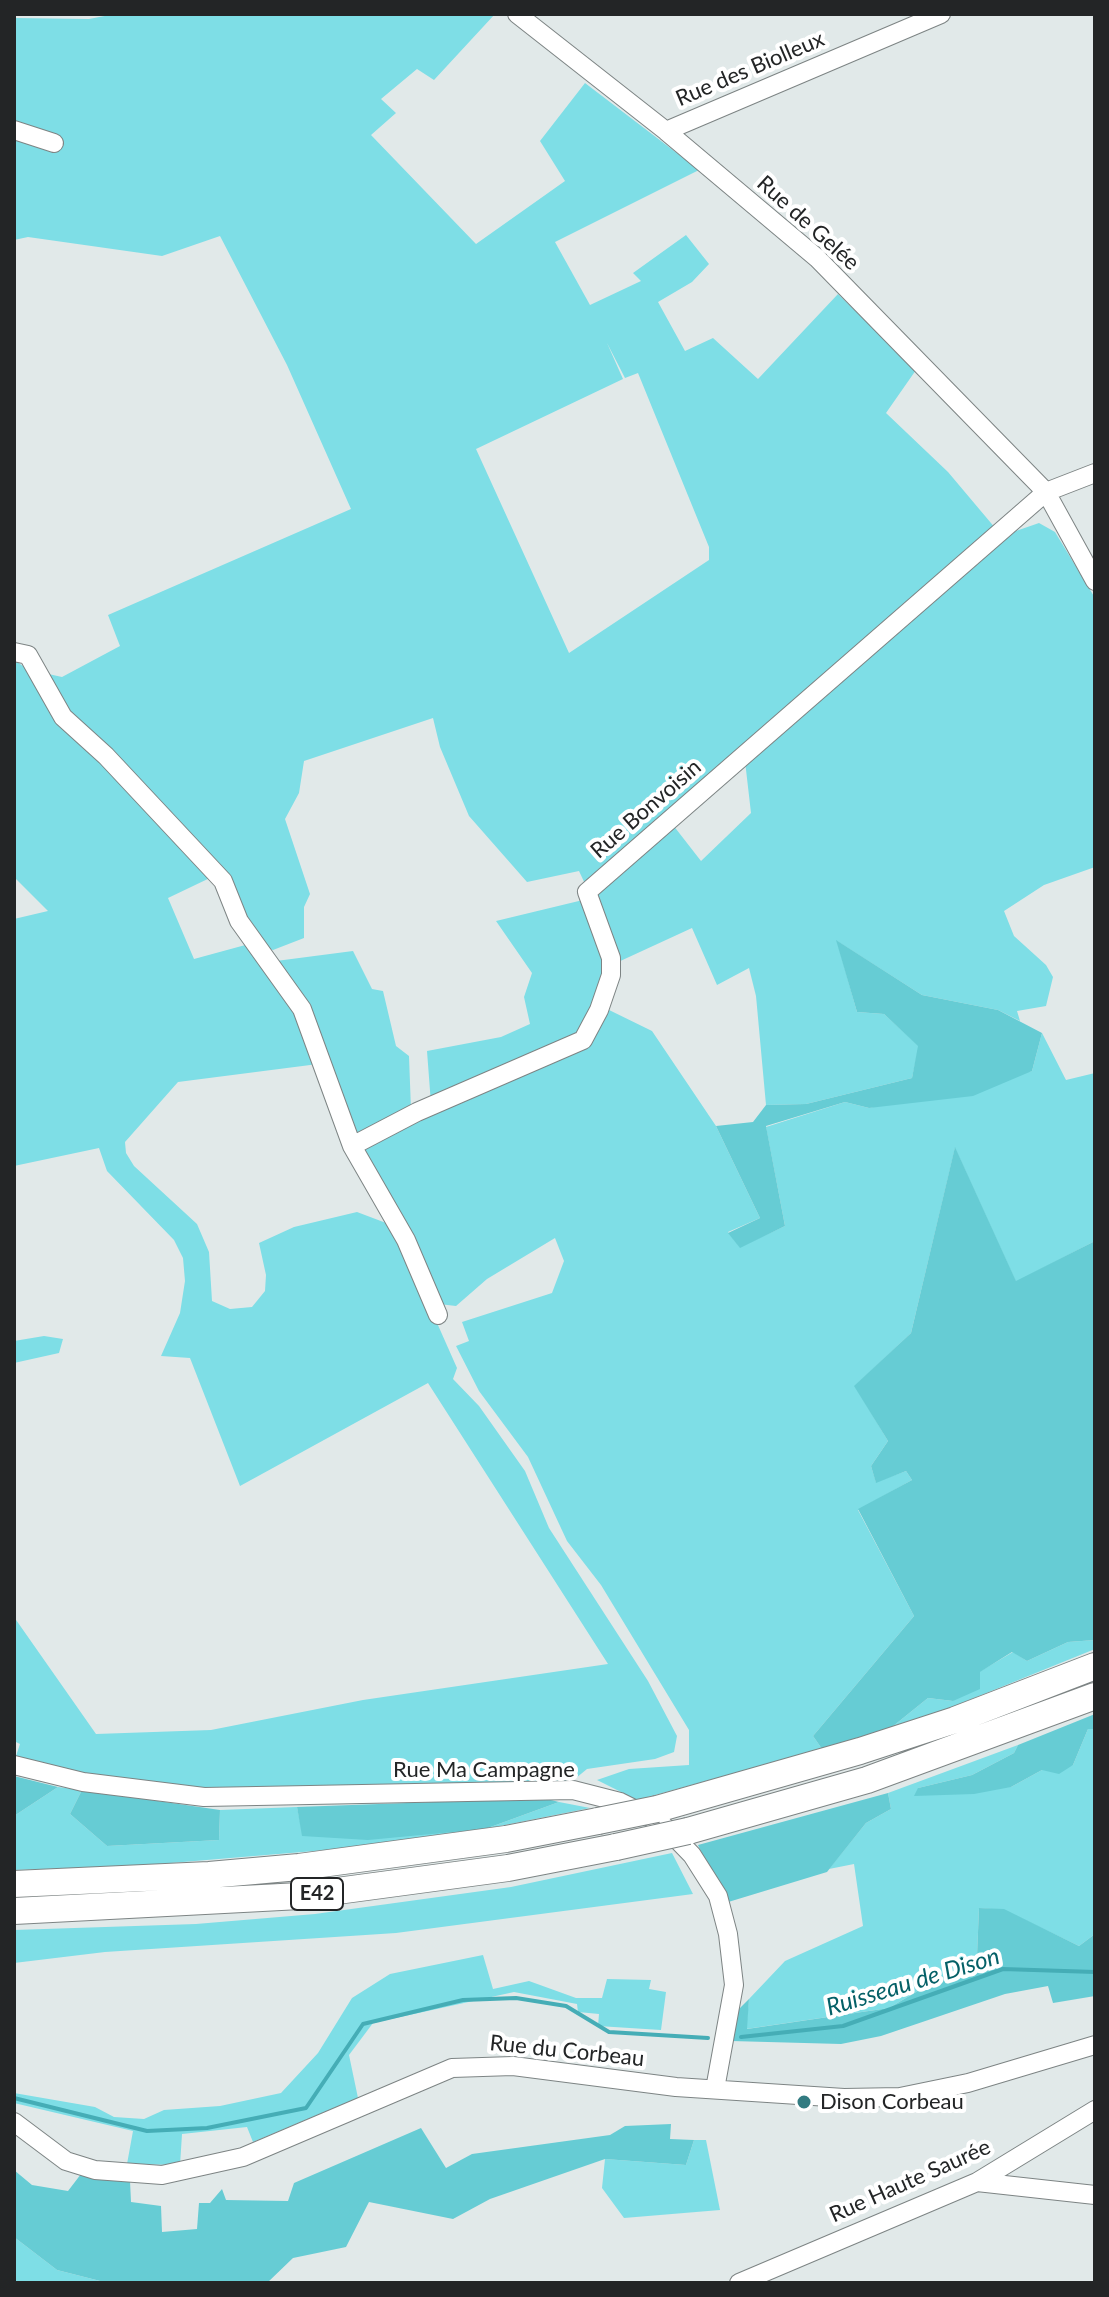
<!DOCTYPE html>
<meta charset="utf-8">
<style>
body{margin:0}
#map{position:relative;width:1109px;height:2297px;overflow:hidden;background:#e1e9e9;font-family:Lato,sans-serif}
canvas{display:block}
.frame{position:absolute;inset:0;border:16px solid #232526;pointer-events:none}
</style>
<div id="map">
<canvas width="1109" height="2297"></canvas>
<div class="frame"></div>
</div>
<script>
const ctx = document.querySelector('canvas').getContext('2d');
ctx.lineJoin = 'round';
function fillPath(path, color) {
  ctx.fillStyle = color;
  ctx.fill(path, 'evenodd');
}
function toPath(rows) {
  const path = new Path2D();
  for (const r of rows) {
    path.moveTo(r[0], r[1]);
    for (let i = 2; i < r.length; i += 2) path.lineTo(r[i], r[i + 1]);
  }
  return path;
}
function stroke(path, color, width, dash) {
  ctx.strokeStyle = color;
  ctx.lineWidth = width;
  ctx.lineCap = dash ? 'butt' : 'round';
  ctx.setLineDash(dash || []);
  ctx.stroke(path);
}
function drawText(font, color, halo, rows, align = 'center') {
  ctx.font = font + ' Lato,sans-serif';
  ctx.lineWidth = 8;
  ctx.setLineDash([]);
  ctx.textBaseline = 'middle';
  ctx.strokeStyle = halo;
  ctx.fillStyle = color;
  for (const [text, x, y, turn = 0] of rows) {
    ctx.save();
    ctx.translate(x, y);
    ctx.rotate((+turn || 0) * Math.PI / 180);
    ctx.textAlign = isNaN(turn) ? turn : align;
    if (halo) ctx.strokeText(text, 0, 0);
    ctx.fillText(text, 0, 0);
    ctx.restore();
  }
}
const green = toPath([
 [115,14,495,14,434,80,417,69,381,99,396,113,371,135,476,244,565,181,540,141,585,83,699,170,555,242,590,305,641,281,633,273,686,235,709,264,692,282,658,302,685,351,713,338,758,379,838,294,916,370,886,413,948,472,996,529,587,888,579,871,527,882,469,816,440,747,433,718,304,761,299,793,285,819,310,894,304,907,304,938,273,950,263,946,247,925,232,889,70,719,44,673,62,677,120,646,108,615,351,509,287,365,220,236,162,256,28,237,14,240,14,18,89,19],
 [607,343,625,378,638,373,709,547,709,560,569,653,476,449,623,379],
 [1039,523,1055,532,1095,598,1095,867,1044,885,1004,911,1014,936,1046,965,1053,977,1046,1006,1017,1011,1020,1021,998,1010,922,995,837,941,857,1012,884,1014,919,1046,912,1078,806,1104,766,1105,756,996,749,968,717,985,692,928,616,963,595,901,601,888,673,825,701,861,751,813,745,761,1013,532],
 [14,660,35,674,105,762,214,876,168,898,194,959,249,944,281,986,318,1064,178,1082,125,1142,126,1153,134,1166,197,1224,209,1252,212,1301,230,1309,252,1307,265,1291,266,1275,259,1243,294,1227,357,1212,394,1226,457,1368,453,1379,479,1406,525,1471,549,1528,648,1681,677,1736,674,1752,655,1759,587,1769,570,1783,161,1789,15,1759,20,1744,14,1741,14,1617,96,1734,211,1730,363,1700,608,1664,428,1383,240,1486,190,1358,161,1356,180,1313,185,1281,183,1258,174,1240,107,1171,99,1148,14,1166,14,919,48,911,14,877],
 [583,900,607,974,578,1039,431,1104,427,1051,501,1037,530,1024,524,997,532,973,496,921],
 [353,951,372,989,383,991,396,1046,409,1056,411,1110,355,1141,276,961],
 [605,1008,652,1031,716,1126,760,1218,728,1232,740,1247,785,1226,766,1127,845,1102,869,1108,1032,1071,1042,1033,1066,1080,1095,1073,1095,1241,1016,1282,955,1148,911,1333,855,1386,888,1441,871,1466,876,1482,906,1471,912,1480,858,1510,914,1616,813,1736,822,1749,637,1800,597,1780,629,1769,689,1765,689,1730,601,1585,567,1541,528,1457,479,1391,456,1346,469,1341,462,1322,552,1293,564,1261,555,1238,487,1279,456,1306,439,1304,358,1147,587,1042],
 [44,1336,63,1339,59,1353,14,1363,14,1341],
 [1095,1640,1095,1649,947,1709,892,1727,928,1698,953,1701,979,1672,1013,1652,1027,1661,1068,1642],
 [1088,1729,1095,1729,1095,1934,1079,1946,1004,1910,979,1908,977,1956,889,2008,746,2029,749,1999,785,1961,863,1926,854,1864,829,1869,866,1823,891,1809,888,1793,1018,1745,1014,1753,972,1775,918,1788,1011,1787,1042,1770,1073,1765],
 [58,1787,82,1790,70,1814,107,1846,219,1840,220,1810,297,1807,303,1836,485,1829,559,1802,590,1808,485,1829,362,1847,135,1866,14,1870,14,1816],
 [672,1853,693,1894,396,1933,105,1952,14,1963,14,1930,196,1924,315,1914,511,1887],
 [483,1955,493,1989,529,1981,576,1998,602,1998,607,1979,651,1980,649,1989,666,1992,661,2030,598,2026,599,2014,578,2012,577,2004,514,1992,373,2023,349,2055,358,2098,253,2142,247,2127,182,2134,180,2165,127,2164,133,2131,14,2103,14,2093,95,2107,114,2117,144,2119,164,2110,220,2106,281,2093,318,2053,352,1998,390,1974],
 [694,2140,706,2140,720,2210,624,2218,602,2188,605,2159,686,2165],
 [14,2237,57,2270,108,2283,14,2283]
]);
const forest = toPath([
 [836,940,922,995,998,1010,1042,1033,1032,1071,973,1096,869,1108,845,1102,766,1126,785,1226,740,1248,728,1233,760,1218,716,1126,753,1122,766,1105,806,1104,912,1078,918,1046,884,1014,857,1012],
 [955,1147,1016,1281,1095,1241,1095,1640,1068,1642,1027,1661,1012,1652,980,1672,980,1689,953,1701,928,1698,892,1727,822,1749,813,1736,914,1616,858,1509,912,1480,906,1471,876,1483,871,1466,888,1441,854,1386,911,1333],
 [1095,1714,1095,1729,1088,1729,1073,1765,1059,1774,1042,1770,1011,1787,974,1794,914,1796,918,1788,972,1775,1014,1753,1018,1745],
 [14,1776,58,1787,14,1816],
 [82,1790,220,1810,219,1840,107,1846,70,1814],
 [888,1793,891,1809,866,1823,827,1872,725,1903,698,1845],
 [543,1798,559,1802,485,1829,368,1840,302,1836,297,1807],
 [979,1908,1004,1909,1079,1946,1095,1934,1095,1996,1053,2003,1048,1986,1005,1994,881,2036,841,2044,731,2041,733,2015,749,1999,747,2029,889,2008,977,1956],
 [671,2124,670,2139,694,2140,686,2165,605,2159,490,2199,453,2219,369,2202,346,2247,293,2258,267,2283,108,2283,57,2270,14,2237,14,2170,32,2185,68,2191,81,2174,130,2181,131,2202,161,2206,162,2232,197,2229,199,2203,210,2203,222,2189,226,2200,288,2201,294,2183,421,2128,446,2168,472,2154,610,2135,625,2126]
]);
const stream = toPath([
 [741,2037,843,2026,1003,1969,1095,1972],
 [14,2098,147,2131,207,2128,306,2108,363,2024,463,2000,516,1998,566,2006,609,2032,708,2038]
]);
const minor = toPath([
 [517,14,666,131,817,258,1046,492,1095,581],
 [14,130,54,143],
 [666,131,941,14],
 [14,652,28,655,63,717,106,756,223,881,239,921,302,1009,352,1146,406,1240,438,1315],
 [352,1146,417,1112,583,1040,599,1010,611,975,611,958,587,892,1046,492,1095,473],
 [14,1765,83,1782,204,1797,573,1790,620,1802,660,1822,692,1855,718,1896,728,1934,734,1985,715,2089],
 [14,2122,66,2161,95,2170,162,2175,243,2157,452,2068,513,2066,676,2087,844,2098,900,2097,968,2083,1095,2045],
 [977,2182,1095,2195],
 [739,2283,977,2182,1095,2110]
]);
const highway = toPath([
 [657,1809,860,1751,955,1720,1095,1666],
 [688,1831,867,1780,1095,1696],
 [14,1884,209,1875,299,1867,506,1839,598,1821],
 [14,1911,300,1896,508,1868,616,1847]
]);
const highwayBridge = toPath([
 [598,1821,657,1809],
 [616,1847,688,1831]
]);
const markers = [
 [804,2102,8,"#327b81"]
];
const shields = [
 [317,1894,52]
];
const shieldNames = [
 ["E42",317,1894]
];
const streetNames = [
 ["Rue des Biolleux",750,69,-23],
 ["Rue de Gelée",808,223,42],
 ["Rue Bonvoisin",646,809,-41],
 ["Rue Ma Campagne",484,1770],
 ["Rue du Corbeau",567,2051,6],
 ["Rue Haute Saurée",910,2181,-24]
];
const poiNames = [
 ["Dison Corbeau",820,2102]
];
const waterNames = [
 ["Ruisseau de Dison",913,1982,-17]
];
fillPath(green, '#7edee6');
fillPath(forest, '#66ccd4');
stroke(stream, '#45adb6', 4);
stroke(minor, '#7d8484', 20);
stroke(highway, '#7d8484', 28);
stroke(minor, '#fff', 18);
stroke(highway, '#fff', 26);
stroke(highwayBridge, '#7d8484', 28, []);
stroke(highwayBridge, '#fff', 26);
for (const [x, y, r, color] of markers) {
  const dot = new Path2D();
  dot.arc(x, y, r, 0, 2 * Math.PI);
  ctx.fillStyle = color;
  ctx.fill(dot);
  stroke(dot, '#fff', 3);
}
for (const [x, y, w] of shields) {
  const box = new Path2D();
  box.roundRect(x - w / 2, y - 16, w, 32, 6);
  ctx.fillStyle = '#fff';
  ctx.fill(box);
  stroke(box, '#232526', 2);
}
drawText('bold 20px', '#232526', null, shieldNames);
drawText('22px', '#232526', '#fff', streetNames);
drawText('22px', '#232526', '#fff', poiNames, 'left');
drawText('italic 24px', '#046067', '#fff', waterNames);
</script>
